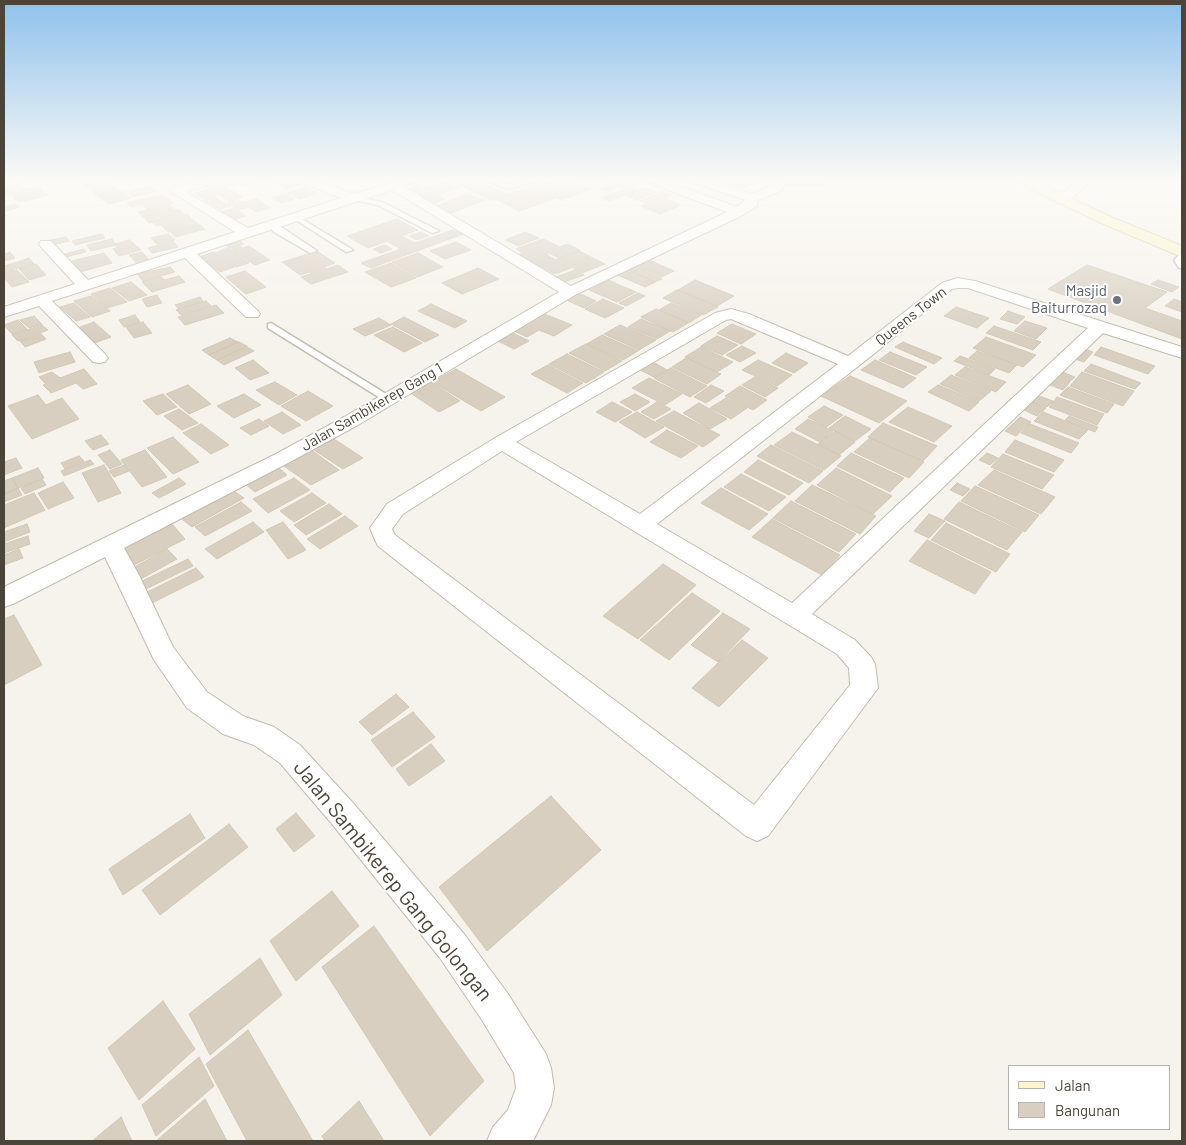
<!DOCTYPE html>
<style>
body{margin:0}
#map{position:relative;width:1186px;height:1145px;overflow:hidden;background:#f6f3ec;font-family:Barlow,sans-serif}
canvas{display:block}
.frame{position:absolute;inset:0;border:5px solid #4b4439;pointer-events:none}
.legend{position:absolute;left:1008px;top:1065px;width:162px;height:65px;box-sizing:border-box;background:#fff;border:1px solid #b7b4b0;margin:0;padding:6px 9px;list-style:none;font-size:15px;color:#4b4439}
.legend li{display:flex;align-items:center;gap:10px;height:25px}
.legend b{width:25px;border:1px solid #b7b4b0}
</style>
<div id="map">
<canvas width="1186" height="1145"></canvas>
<div class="frame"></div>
<ul class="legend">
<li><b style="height:6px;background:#fff3cd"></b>Jalan</li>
<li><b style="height:14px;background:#d8cfc1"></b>Bangunan</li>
</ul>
</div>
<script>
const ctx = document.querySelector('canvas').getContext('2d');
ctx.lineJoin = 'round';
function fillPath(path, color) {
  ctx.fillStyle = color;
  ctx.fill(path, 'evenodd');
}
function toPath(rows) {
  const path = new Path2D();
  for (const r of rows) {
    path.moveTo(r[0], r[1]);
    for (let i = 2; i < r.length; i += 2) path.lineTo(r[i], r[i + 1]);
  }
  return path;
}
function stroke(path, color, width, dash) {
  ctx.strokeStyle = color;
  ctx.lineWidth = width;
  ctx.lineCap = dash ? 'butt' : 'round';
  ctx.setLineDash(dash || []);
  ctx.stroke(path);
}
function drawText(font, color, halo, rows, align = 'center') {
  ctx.font = font + ' Barlow,sans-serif';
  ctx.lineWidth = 4;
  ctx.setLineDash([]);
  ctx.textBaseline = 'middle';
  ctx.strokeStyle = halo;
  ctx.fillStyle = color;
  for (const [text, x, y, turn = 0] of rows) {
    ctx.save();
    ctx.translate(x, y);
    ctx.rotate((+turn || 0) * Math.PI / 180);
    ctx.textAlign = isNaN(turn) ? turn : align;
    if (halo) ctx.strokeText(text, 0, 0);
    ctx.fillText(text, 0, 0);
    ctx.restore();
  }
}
const building = toPath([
 [87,179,101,179,113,187,93,192,77,181,87,179],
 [215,179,230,179,238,184,227,187,215,179],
 [233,179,265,179,242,186,233,179],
 [274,179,288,179,301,185,286,189,268,180,274,179],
 [447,179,473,179,506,194,550,181,545,179,566,179,591,189,561,200,557,198,519,211,496,199,491,200,447,179],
 [495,179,524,179,508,184,495,179],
 [615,179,635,179,642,181,624,188,606,182,615,179],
 [714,179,757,179,762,180,743,188,714,179],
 [787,179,821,179,824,186,789,186,787,179],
 [213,180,242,197,229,201,201,183,213,180],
 [446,181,460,188,439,194,425,188,446,181],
 [18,184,28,189,38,187,43,190,14,197,4,192,4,187,18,184],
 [611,185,618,187,607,191,600,189,611,185],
 [149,186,156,191,133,197,127,192,149,186],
 [418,186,445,199,431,204,405,191,418,186],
 [115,187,131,198,109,204,93,193,115,187],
 [305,187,318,193,300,199,287,193,305,187],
 [631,187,638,190,609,201,601,198,631,187],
 [645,188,656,192,637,200,626,195,645,188],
 [208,190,217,195,204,199,195,193,208,190],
 [41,191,49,195,20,202,13,198,41,191],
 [662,192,672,195,664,198,681,205,660,214,641,206,647,203,640,201,662,192],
 [285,194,294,199,281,203,272,198,285,194],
 [467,194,484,200,452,213,435,207,467,194],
 [162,195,167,198,131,207,127,203,162,195],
 [215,197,230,206,219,209,204,200,215,197],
 [168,199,173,203,147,209,143,205,168,199],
 [238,199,249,207,238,210,227,202,238,199],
 [257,199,270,208,256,212,243,202,257,199],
 [15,204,20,207,6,211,4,209,4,207,15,204],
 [170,205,174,209,143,217,138,212,170,205],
 [234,208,246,216,232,220,220,212,234,208],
 [179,209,184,214,149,223,144,217,179,209],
 [187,214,191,218,157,226,152,222,187,214],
 [192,219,199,225,168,232,162,226,192,219],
 [397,219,418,230,401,236,415,243,453,230,463,234,371,268,361,263,401,249,387,241,368,248,347,236,397,219],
 [200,225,205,229,175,237,171,232,200,225],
 [421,232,429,236,417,240,409,236,421,232],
 [525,232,539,238,519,246,505,240,525,232],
 [102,234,105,238,75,245,72,241,102,234],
 [168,234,175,240,157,244,151,238,168,234],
 [66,237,69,241,49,246,46,241,66,237],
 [235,238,244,244,239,245,242,247,233,250,222,242,235,238],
 [112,239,116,245,91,251,87,245,112,239],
 [543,239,560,247,567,244,580,250,559,258,549,253,531,261,517,255,523,253,516,249,543,239],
 [130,240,141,250,119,256,113,249,118,247,115,244,130,240],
 [173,241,178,247,152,253,148,248,173,241],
 [456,242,471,250,445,259,430,251,456,242],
 [385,245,392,249,381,253,373,249,385,245],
 [249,246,270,260,255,265,233,251,249,246],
 [228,248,249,263,236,267,215,253,228,248],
 [84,249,86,252,61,258,60,255,84,249],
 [317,251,335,263,324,267,327,269,338,265,348,272,311,284,301,277,313,273,310,272,300,275,282,262,317,251],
 [579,251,605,264,582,273,557,259,579,251],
 [10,252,15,258,4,261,4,254,10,252],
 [142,252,152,263,139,266,129,255,142,252],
 [213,252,234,267,220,272,199,257,213,252],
 [104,253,112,263,80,272,72,261,104,253],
 [418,253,443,267,417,277,392,262,418,253],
 [547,255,571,268,555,274,531,261,547,255],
 [29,258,34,264,16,269,11,264,29,258],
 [645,258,674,271,661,277,632,264,645,258],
 [391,263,416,278,391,287,365,272,391,263],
 [10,264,15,270,4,273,4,266,10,264],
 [36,264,46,275,29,280,19,269,36,264],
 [632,265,662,279,655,282,625,268,632,265],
 [1087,265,1167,292,1145,308,1182,321,1182,339,1048,289,1087,265],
 [170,267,175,272,143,281,137,274,170,267],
 [478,268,499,279,462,294,442,283,478,268],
 [624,268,655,282,645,287,613,273,624,268],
 [17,270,29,282,12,287,4,278,4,274,17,270],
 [575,270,584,275,564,282,556,277,575,270],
 [245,271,266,287,246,294,226,277,245,271],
 [179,276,185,282,152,292,142,282,161,277,165,280,179,276],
 [608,280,636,292,617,302,589,290,608,280],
 [695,280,734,296,717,306,678,290,695,280],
 [1158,280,1179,287,1172,292,1151,284,1158,280],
 [131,282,147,295,129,301,112,288,131,282],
 [110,288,127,302,107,308,91,294,110,288],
 [677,290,718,307,703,315,663,298,677,290],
 [576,292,596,301,584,308,564,299,576,292],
 [638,293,645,296,626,306,619,303,638,293],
 [157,295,162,303,147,307,142,299,157,295],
 [91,296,110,311,92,317,74,301,91,296],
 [200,297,203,301,179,309,175,305,200,297],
 [603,299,624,308,605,318,585,309,603,299],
 [1174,299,1182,302,1182,312,1165,306,1174,299],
 [206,301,211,306,181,315,176,310,206,301],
 [74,303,90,317,76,321,60,307,74,303],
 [671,303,701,315,689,323,659,310,671,303],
 [431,304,467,321,455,328,418,311,431,304],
 [216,305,224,313,185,325,178,317,216,305],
 [956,307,989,318,977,328,944,316,956,307],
 [656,309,688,323,673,332,641,317,656,309],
 [1008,311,1025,317,1017,324,1000,319,1008,311],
 [542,313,572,325,554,336,539,330,527,337,512,330,542,313],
 [135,315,140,322,124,327,119,320,135,315],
 [34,316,42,324,29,328,20,320,34,316],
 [404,317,439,335,425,342,391,324,404,317],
 [379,318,391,325,365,336,353,329,379,318],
 [641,319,670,331,657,339,628,327,641,319],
 [18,320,27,329,12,334,4,325,18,320],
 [1025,321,1047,328,1036,339,1014,331,1025,321],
 [94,322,111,337,89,345,72,330,94,322],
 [143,322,152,333,134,338,126,327,143,322],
 [732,324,756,334,741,344,717,333,732,324],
 [42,325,48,330,18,341,12,335,42,325],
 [620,325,656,340,639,350,604,334,620,325],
 [994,326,1041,342,1033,350,986,333,994,326],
 [393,327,422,343,404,352,374,335,393,327],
 [509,331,529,341,514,349,494,339,509,331],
 [41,334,46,339,25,347,20,341,41,334],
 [602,335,638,351,623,360,587,344,602,335],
 [717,336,738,345,722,355,701,346,717,336],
 [986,337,1036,355,1023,367,973,348,986,337],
 [230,338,238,342,209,355,202,350,230,338],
 [239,342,247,346,217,360,209,355,239,342],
 [903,342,942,358,934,364,895,347,903,342],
 [586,344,622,361,605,371,569,353,586,344],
 [742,346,756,353,740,362,726,355,742,346],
 [247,347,254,351,224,365,217,360,247,347],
 [701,347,733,362,717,372,685,357,701,347],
 [1101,347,1155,366,1148,374,1094,355,1101,347],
 [1081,348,1093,352,1084,362,1072,358,1081,348],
 [977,351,1017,365,1009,373,969,358,977,351],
 [70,352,75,362,39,373,34,362,70,352],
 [890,352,927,367,916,375,879,360,890,352],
 [786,353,808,363,794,373,772,363,786,353],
 [567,354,604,372,586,383,549,364,567,354],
 [960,356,995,369,989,375,954,361,960,356],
 [686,358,721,374,707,384,672,367,686,358],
 [253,360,269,373,250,380,235,368,253,360],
 [758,360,792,375,777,386,742,370,758,360],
 [875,360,916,378,903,388,861,370,875,360],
 [653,362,667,370,654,377,640,370,653,362],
 [1091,364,1141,383,1135,389,1084,371,1091,364],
 [548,365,583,383,567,393,531,374,548,365],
 [965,367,1006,382,996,392,955,375,965,367],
 [671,368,707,386,690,397,654,378,671,368],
 [84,369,97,384,83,389,76,383,51,393,43,385,46,384,39,377,52,372,60,378,84,369],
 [456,369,505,397,481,411,432,382,456,369],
 [1062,372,1075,377,1070,381,1057,376,1062,372],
 [1082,372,1134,391,1123,406,1070,386,1082,372],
 [951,375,991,391,979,401,940,384,951,375],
 [850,376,907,401,879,423,821,396,850,376],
 [755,377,778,388,765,397,742,385,755,377],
 [1057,377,1070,382,1063,390,1050,385,1057,377],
 [649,378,682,394,665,405,632,388,649,378],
 [426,379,460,401,439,412,406,390,426,379],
 [275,382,297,395,279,405,256,390,275,382],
 [188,385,211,404,189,414,166,394,188,385],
 [711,385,724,391,706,403,694,397,711,385],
 [938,385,979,402,969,411,928,392,938,385],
 [740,386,767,400,753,410,725,396,740,386],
 [1068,387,1114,404,1107,413,1060,395,1068,387],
 [308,391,333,406,306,421,281,406,308,391],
 [163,394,177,407,157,415,143,401,163,394],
 [244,394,261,405,234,418,217,406,244,394],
 [635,394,650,402,635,411,620,402,635,394],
 [38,395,46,405,62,398,79,419,32,439,8,406,38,395],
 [1039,396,1053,401,1047,407,1032,402,1039,396],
 [1057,397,1104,414,1097,425,1049,407,1057,397],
 [726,398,747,408,731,419,710,408,726,398],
 [612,402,632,412,615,422,596,412,612,402],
 [657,402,671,409,654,419,641,412,657,402],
 [699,403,727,419,710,429,683,413,699,403],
 [1033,403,1046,408,1037,416,1024,410,1033,403],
 [824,406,843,415,826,427,808,417,824,406],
 [908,407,952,426,934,442,889,422,908,407],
 [179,409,198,423,182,430,164,416,179,409],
 [674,411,720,435,703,447,656,421,674,411],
 [282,412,301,425,283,434,264,421,282,412],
 [637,412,664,427,645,438,619,422,637,412],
 [1043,412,1088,430,1079,439,1034,421,1043,412],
 [845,416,871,429,855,441,829,428,845,416],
 [1069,416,1098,427,1095,432,1065,420,1069,416],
 [1020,417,1031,422,1016,436,1005,431,1020,417],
 [259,419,269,426,251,435,240,428,259,419],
 [808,419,833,431,820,442,795,429,808,419],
 [883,423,937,446,923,461,868,437,883,423],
 [201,424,229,445,211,454,183,433,201,424],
 [1030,424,1079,443,1071,453,1021,433,1030,424],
 [667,430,698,446,681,458,650,442,667,430],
 [835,431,855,442,839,455,818,444,835,431],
 [792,432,841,456,824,470,774,445,792,432],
 [101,435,109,444,93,450,85,441,101,435],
 [173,437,199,462,173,474,147,448,173,437],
 [331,437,363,458,343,469,311,448,331,437],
 [870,438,924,462,909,478,854,452,870,438],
 [1015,440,1064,460,1054,472,1005,452,1015,440],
 [771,445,823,471,809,483,757,456,771,445],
 [310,449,339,470,311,485,281,464,310,449],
 [110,450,122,464,110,469,98,455,110,450],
 [145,450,167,477,142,487,121,460,145,450],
 [851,453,904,478,890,492,837,466,851,453],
 [987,453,998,458,990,465,979,460,987,453],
 [1003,454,1054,475,1042,489,991,467,1003,454],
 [79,456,84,461,65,469,61,463,79,456],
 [16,458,22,468,4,475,4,462,16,458],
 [90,460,94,464,64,476,61,471,90,460],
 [758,460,803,483,789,495,744,472,758,460],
 [104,465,121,493,98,502,82,473,104,465],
 [124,465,129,471,114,477,109,471,124,465],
 [278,467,287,475,255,492,245,484,278,467],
 [38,468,44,478,18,488,12,478,38,468],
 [836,468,892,496,873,514,817,485,836,468],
 [994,470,1055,497,1041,514,978,485,994,470],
 [741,474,786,497,769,511,724,487,741,474],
 [12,478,18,488,4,494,4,481,12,478],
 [179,478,186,484,159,498,152,493,179,478],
 [294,478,310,490,268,513,253,499,294,478],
 [42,479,46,485,25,494,21,488,42,479],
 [63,482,74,498,48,509,38,493,63,482],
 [957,483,970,489,963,496,950,490,957,483],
 [812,485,876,516,860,534,795,501,812,485],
 [975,486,1039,515,1025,532,961,501,975,486],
 [18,488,22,495,4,502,4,494,18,488],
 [721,488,768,514,749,530,701,503,721,488],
 [234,491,244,498,192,527,182,519,234,491],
 [34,493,45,510,4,528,4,505,34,493],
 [312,493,326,503,294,522,280,511,312,493],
 [791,501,856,534,839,552,773,518,791,501],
 [241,502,252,511,205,536,195,527,241,502],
 [959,502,1022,532,1007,550,944,519,959,502],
 [329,504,342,514,306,535,294,525,329,504],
 [929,514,945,521,929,538,914,531,929,514],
 [345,516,358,526,320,549,307,539,345,516],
 [772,519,840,555,822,575,752,537,772,519],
 [253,522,264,532,217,559,205,549,253,522],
 [283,522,306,550,288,559,266,530,283,522],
 [946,523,1010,554,996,572,931,540,946,523],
 [27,524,30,532,4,542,4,532,27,524],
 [172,524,185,539,132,566,119,551,172,524],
 [28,536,30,544,4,553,4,544,28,536],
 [927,540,991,572,975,594,909,561,927,540],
 [19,549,23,558,4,565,4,555,19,549],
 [167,549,177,559,139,580,129,570,167,549],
 [188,559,193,566,144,590,140,582,188,559],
 [663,564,696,585,638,639,603,616,663,564],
 [196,568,204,577,148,605,141,595,196,568],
 [692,593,720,611,669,660,640,640,692,593],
 [723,613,750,629,718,662,691,645,723,613],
 [14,615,42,665,4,685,4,619,14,615],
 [742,640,768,658,719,707,692,688,742,640],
 [396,694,409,707,372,735,359,722,396,694],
 [413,712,435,737,392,767,371,740,413,712],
 [431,744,445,761,409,786,396,769,431,744],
 [551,796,601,850,487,951,439,887,551,796],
 [296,813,315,836,294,852,276,829,296,813],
 [190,814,205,838,123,895,109,869,190,814],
 [229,824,248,847,160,915,142,890,229,824],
 [332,891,359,926,296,981,270,941,332,891],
 [374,926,484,1081,430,1136,322,967,374,926],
 [260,958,282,995,210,1055,189,1014,260,958],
 [163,1001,195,1049,139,1100,108,1048,163,1001],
 [248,1030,313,1141,247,1141,206,1064,248,1030],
 [199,1057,214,1086,156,1136,142,1105,199,1057],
 [205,1099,227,1141,156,1141,205,1099],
 [359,1101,384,1141,325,1141,322,1136,359,1101],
 [121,1117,132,1141,92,1141,121,1117]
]);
const lane = toPath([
 [482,179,490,179,509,185,535,179,544,179,509,189,482,179],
 [352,196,382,202,439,231,432,233,378,205,350,199,350,197,352,196],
 [293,216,297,216,353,250,346,252,293,218,293,216],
 [269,223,275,223,317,251,310,253,274,232,268,225,269,223],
 [1179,255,1182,255,1182,268,1179,268,1174,260,1179,255],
 [271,323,391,397,393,399,391,401,385,401,268,328,268,324,271,323]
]);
const street = toPath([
 [4,179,22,179,20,182,4,186,4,179],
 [200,179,217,179,215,182,186,192,248,228,341,198,300,182,298,179,314,179,354,194,402,179,419,179,417,182,403,186,571,286,727,212,647,182,645,179,661,179,737,207,745,200,692,182,690,179,707,179,751,194,772,186,776,179,788,179,781,191,758,200,757,206,743,215,575,295,358,425,288,463,124,548,139,575,173,647,207,692,243,716,274,727,300,745,354,804,464,934,508,994,546,1054,551,1068,554,1088,551,1105,533,1141,487,1141,493,1127,508,1110,516,1088,514,1073,482,1020,440,958,332,824,280,763,254,745,223,734,187,708,154,660,105,557,13,604,4,607,4,587,274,455,344,417,559,292,392,190,197,254,258,311,260,314,258,317,246,317,185,258,52,301,105,354,108,358,105,362,99,363,93,362,39,306,4,317,4,307,75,284,41,247,39,244,41,241,51,241,88,280,235,232,170,191,172,188,200,179],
 [1080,179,1093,179,1067,203,1057,203,1056,200,1057,197,1080,179],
 [957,278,975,281,1182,347,1182,358,1103,333,812,614,855,640,871,657,875,664,878,688,768,836,757,841,746,836,378,546,375,540,370,528,387,504,495,438,715,313,731,309,749,314,848,356,942,283,957,278],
 [958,288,968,288,1088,328,792,603,657,524,875,353,952,289,958,288],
 [731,319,838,364,640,514,516,442,726,320,731,319],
 [502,451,837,654,849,668,850,685,754,805,395,535,392,529,403,514,502,451]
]);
const secondary = toPath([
 [1014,179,1031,179,1111,217,1182,246,1182,257,1101,223,1016,182,1014,179]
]);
const markers = [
 [1117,300,5,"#6b7280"]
];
const farWorshipnames = [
 ["Masjid",1107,291],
 ["Baiturrozaq",1107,308]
];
const farStreetnames = [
 ["Queens Town",911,316,-38],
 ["Jalan Sambikerep Gang 1",372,407,-30]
];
const nearStreetnames = [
 ["Jalan Sambikerep Gang Golongan",393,881,51]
];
fillPath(building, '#d8cfc1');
stroke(building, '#d3c7b4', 1);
stroke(lane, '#c2bbae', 3);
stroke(street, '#c2bbae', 2);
stroke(secondary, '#d6c79b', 2);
fillPath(lane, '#fff');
fillPath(street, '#fff');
fillPath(secondary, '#fff3cd');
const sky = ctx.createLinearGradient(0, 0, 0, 339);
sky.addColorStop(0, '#8fc1ec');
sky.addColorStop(0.53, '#fbfaf6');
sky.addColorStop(1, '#fbfaf600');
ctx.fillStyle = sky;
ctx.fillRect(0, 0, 1186, 339);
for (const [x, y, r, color] of markers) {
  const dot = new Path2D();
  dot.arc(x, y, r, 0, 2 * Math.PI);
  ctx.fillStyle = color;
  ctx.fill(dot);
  stroke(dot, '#fff', 2);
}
drawText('15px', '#5b616d', '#fff', farWorshipnames, 'right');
drawText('15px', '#4b4439', '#fff', farStreetnames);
drawText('21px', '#4b4439', '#fff', nearStreetnames);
</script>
